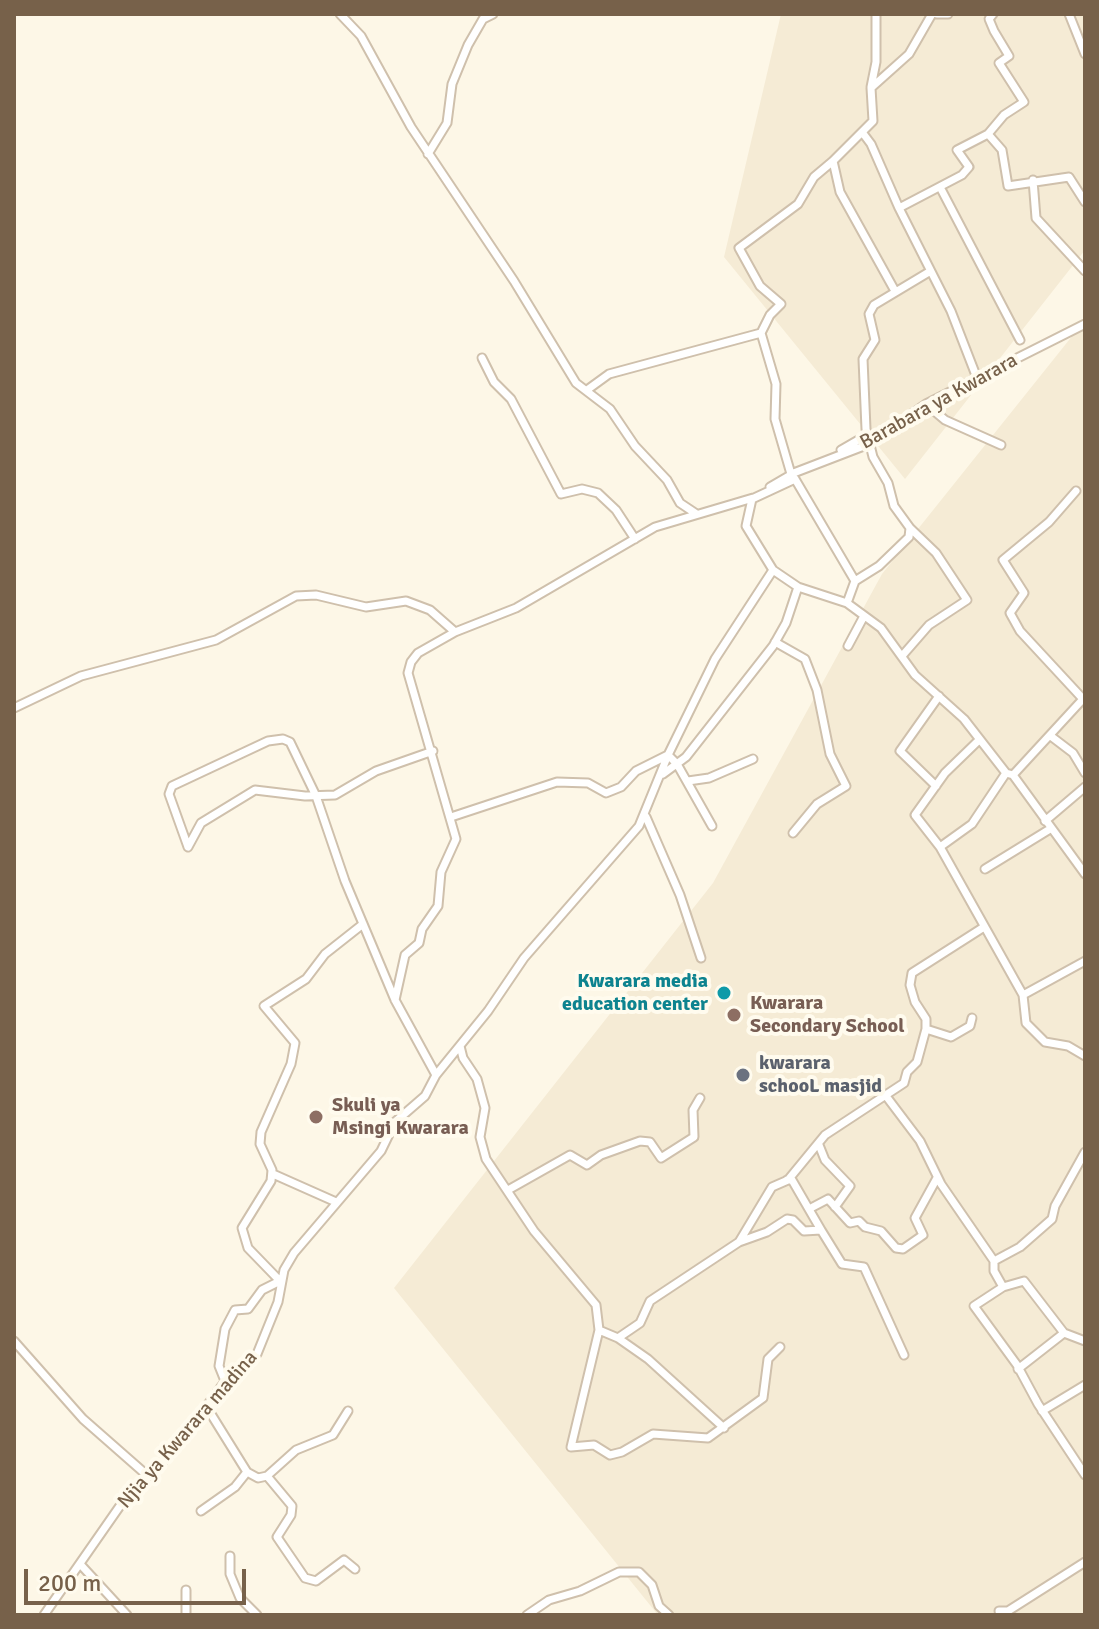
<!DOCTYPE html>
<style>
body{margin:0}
#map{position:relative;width:1099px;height:1629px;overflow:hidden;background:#fdf7e7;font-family:Signika,sans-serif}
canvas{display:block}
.frame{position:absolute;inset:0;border:16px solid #77614a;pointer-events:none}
.scale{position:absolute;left:24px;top:1569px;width:222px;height:36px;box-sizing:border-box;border:4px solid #77614a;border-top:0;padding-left:10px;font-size:24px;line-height:28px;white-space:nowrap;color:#77614a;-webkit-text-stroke:6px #fffbee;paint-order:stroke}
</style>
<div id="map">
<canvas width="1099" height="1629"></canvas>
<div class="frame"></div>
<div class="scale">200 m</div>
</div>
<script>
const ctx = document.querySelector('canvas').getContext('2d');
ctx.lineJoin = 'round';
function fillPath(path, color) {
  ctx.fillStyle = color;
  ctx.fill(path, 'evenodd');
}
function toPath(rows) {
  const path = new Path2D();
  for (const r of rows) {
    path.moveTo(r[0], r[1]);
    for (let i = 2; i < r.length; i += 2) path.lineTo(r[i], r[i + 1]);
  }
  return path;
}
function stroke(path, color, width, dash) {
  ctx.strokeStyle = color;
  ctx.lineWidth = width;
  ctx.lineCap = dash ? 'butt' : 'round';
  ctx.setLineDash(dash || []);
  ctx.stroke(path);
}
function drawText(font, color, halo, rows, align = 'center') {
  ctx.font = font + ' Signika,sans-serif';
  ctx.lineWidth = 8;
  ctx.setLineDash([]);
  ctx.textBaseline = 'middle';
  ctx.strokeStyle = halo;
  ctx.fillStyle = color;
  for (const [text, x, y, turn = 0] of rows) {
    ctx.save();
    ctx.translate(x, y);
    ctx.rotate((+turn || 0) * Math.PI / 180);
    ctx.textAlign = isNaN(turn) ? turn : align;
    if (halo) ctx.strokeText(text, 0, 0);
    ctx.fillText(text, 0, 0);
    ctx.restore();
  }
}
const residential = toPath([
 [781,14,1085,14,1085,250,905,479,724,257],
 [1085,320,1085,1615,658,1615,394,1288,713,883,882,574]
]);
const street = toPath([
 [340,14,361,36,411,127,514,281,576,383,610,409,635,446,667,480,680,503,695,513],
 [937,14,948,14],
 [1069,14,1085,54],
 [871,87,876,62,876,14],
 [862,132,871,144,899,208,951,311,977,378],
 [988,134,1002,150,1008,186,1069,177,1085,202],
 [428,154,447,123,452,84,468,45,483,19,493,14],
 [1033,180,1036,218,1085,271],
 [940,187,1020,340],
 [899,208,962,175,969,167,957,150,988,134,1004,115,1024,102,999,63,1009,56,994,31,989,19,993,14],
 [895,291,840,192,833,161,873,121,871,88,909,54,932,14],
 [1085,324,926,404,869,444,791,474,795,479,752,499,746,526,773,570,798,587,847,603,881,628,915,675,964,719,1006,773,1013,775,1085,874],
 [482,358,494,382,511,399,561,494,582,489,598,493,616,510,635,539],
 [587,390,609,374,761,333],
 [926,404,945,420,1001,445],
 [841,450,867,435],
 [791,474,775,419,776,384,761,333,770,315,781,304,760,286,739,248,798,204,814,177,833,161],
 [795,479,855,581],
 [770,487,794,473],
 [847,603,855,581,879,566,909,537,910,528,894,506,888,483,873,457,866,429,863,359,875,340,869,314,874,305,929,272],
 [775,642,805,659,817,690,830,754,846,786,817,804,793,833],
 [848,646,864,616],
 [902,656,929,625,967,600,936,553,910,528],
 [14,708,81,676,216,640,296,596,316,595,366,607,406,601,430,610,455,632],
 [1052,737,1073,753,1085,773],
 [978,741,945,773,915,815,940,847,1023,995,1026,1023,1045,1042,1068,1046,1085,1056],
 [663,774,686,757,773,646,786,623,798,587],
 [1013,775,1083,699,1020,631,1010,613,1024,593,1003,560,1049,522,1076,491],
 [688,781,709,778,753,759],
 [936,786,900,751,939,696],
 [451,817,557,782,588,783,606,793,621,787,636,771,668,755,677,764,712,826],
 [646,817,680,895,701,958],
 [1045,821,1085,787],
 [188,847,169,794,172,786,268,741,283,739,290,742,316,796,345,881,395,1000,436,1075],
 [188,847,201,823,255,790,305,796,335,795,376,771,433,751],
 [940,847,972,824,1006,773],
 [985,869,1050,829],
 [1023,995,1085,961],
 [395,1000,405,955,419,943,422,929,438,906,441,872,456,839,408,673,411,662,418,653,455,632,516,608,655,527,753,498],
 [926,1029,951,1037,970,1026,972,1018],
 [460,1046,463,1058,477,1079,485,1108,480,1137,486,1159,534,1231,596,1305,599,1330,571,1447,594,1445,610,1455,622,1452,653,1434,708,1438,763,1398,768,1359,780,1347],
 [886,1096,920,1141,941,1184,994,1261,994,1271,1003,1287],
 [819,1145,825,1160,850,1186,835,1207],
 [273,1174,336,1202],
 [787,1180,792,1180,821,1230],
 [508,1190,570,1155,587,1165,601,1155,640,1141,650,1142,661,1158,694,1137,693,1110,700,1098],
 [809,1209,828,1199,850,1223,859,1221,865,1227,881,1231,896,1248,903,1249,923,1235,915,1218,937,1178],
 [739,1242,767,1232,787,1219,793,1220,804,1231,821,1230,842,1264,864,1267,904,1355],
 [994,1261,1020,1247,1052,1219,1055,1206,1085,1152],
 [599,1330,618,1338,648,1359,724,1428],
 [618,1338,640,1323,650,1301,739,1242,772,1187,788,1180,825,1135,904,1083,907,1072,917,1062,926,1029,926,1019,915,1002,910,985,912,973,984,927],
 [14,1341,83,1419,149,1477],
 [1085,1341,1064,1333,1024,1281,1003,1287,974,1306,1017,1365,1038,1404,1085,1475],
 [1018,1369,1064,1333],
 [225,1381,219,1366,225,1329,235,1310,248,1309,262,1290,280,1281,248,1248,242,1228,271,1181,272,1170,260,1144,261,1132,291,1064,295,1043,264,1006,306,979,325,954,363,924],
 [1042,1411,1085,1385],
 [247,1472,258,1478,267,1476,296,1450,333,1435,348,1411],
 [267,1476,292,1506,291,1515,277,1537,305,1578,316,1581,344,1560,355,1569],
 [201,1511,235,1487,247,1472,206,1406],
 [230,1556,230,1574,240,1598,257,1615],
 [80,1564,127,1615],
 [186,1590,186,1615],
 [999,1611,1008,1611,1085,1562],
 [44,1615,122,1503,171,1453,230,1375,257,1354,278,1302,284,1270,294,1253,381,1151,395,1122,425,1096,436,1075,488,1011,524,958,639,826,668,755,715,659,773,570],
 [527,1615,549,1600,580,1591,619,1572,639,1572,652,1585,659,1606,669,1615]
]);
const markers = [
 [724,993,8,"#0f9aa8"],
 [734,1015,8,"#8d6e63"],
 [743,1075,8,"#6b7280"],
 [316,1117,8,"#8d6e63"]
];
const streetNames = [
 ["Barabara ya Kwarara",939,402,-29],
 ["Njia ya Kwarara madina",188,1430,-49]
];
const cultureNames = [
 ["Kwarara media",708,982],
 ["education center",708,1005]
];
const educationNames = [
 ["Kwarara",750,1004],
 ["Secondary School",750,1027],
 ["Skuli ya",332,1106],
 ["Msingi Kwarara",332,1129]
];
const worshipNames = [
 ["kwarara",759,1064],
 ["schooL masjid",759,1087]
];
fillPath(residential, '#f5ebd5');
stroke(street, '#cfc0ac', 11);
stroke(street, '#fff', 7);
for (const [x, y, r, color] of markers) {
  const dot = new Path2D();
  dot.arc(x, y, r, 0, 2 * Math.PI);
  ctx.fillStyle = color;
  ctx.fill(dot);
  stroke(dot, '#fffbee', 3);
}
drawText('20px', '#77614a', '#fffbee', streetNames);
drawText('bold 20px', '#0d838f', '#fffbee', cultureNames, 'right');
drawText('bold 20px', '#785e54', '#fffbee', educationNames, 'left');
drawText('bold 20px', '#5b616d', '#fffbee', worshipNames, 'left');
</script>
